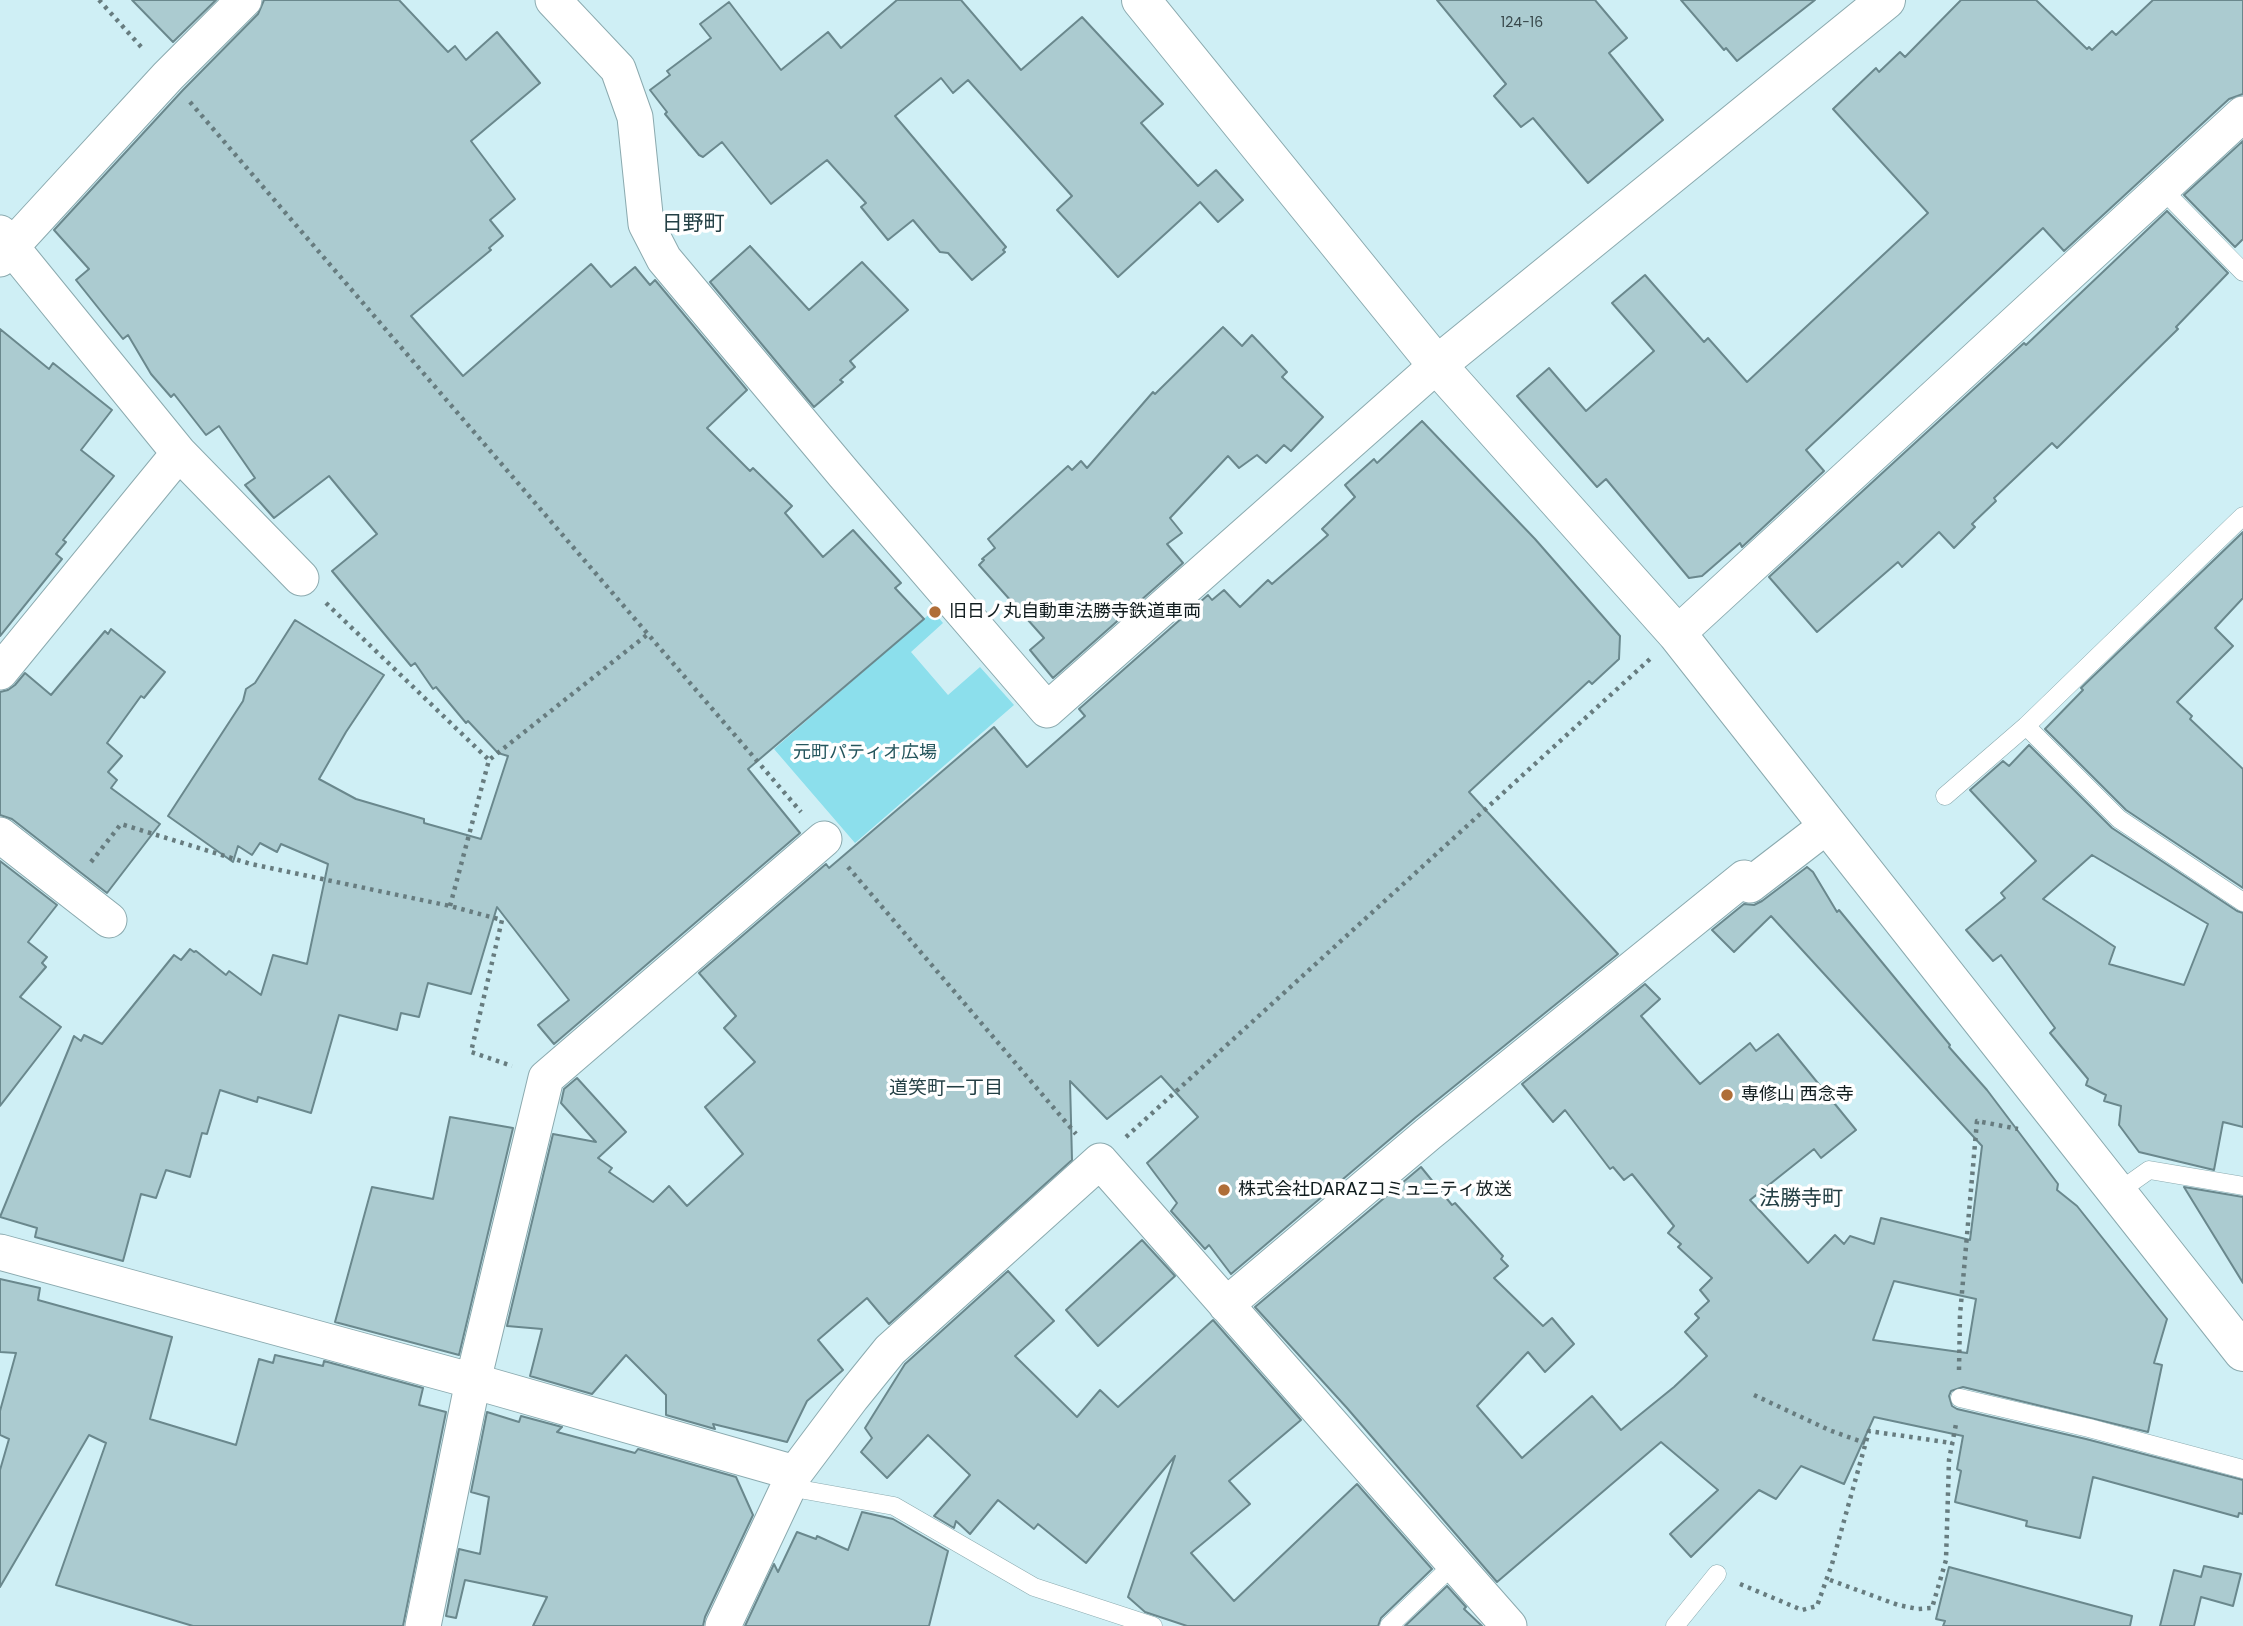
<!DOCTYPE html>
<meta charset="utf-8">
<style>
body{margin:0}
canvas{display:block;background:#cfeff5}
</style>
<canvas width="2243" height="1626"></canvas>
<script>
const ctx = document.querySelector('canvas').getContext('2d');
ctx.lineJoin = 'round';
function fillPath(path, color) {
  ctx.fillStyle = color;
  ctx.fill(path, 'evenodd');
}
function toPath(rows) {
  const path = new Path2D();
  for (const r of rows) {
    path.moveTo(r[0], r[1]);
    for (let i = 2; i < r.length; i += 2) path.lineTo(r[i], r[i + 1]);
  }
  return path;
}
function stroke(path, color, width, dash) {
  ctx.strokeStyle = color;
  ctx.lineWidth = width;
  ctx.lineCap = dash ? 'butt' : 'round';
  ctx.setLineDash(dash || []);
  ctx.stroke(path);
}
function drawText(font, color, halo, rows, align = 'center') {
  ctx.font = font + ' Poppins,"Noto Sans JP",sans-serif';
  ctx.lineWidth = 7;
  ctx.setLineDash([]);
  ctx.textBaseline = 'middle';
  ctx.strokeStyle = halo;
  ctx.fillStyle = color;
  for (const [text, x, y, turn = 0] of rows) {
    ctx.save();
    ctx.translate(x, y);
    ctx.rotate((+turn || 0) * Math.PI / 180);
    ctx.textAlign = isNaN(turn) ? turn : align;
    if (halo) ctx.strokeText(text, 0, 0);
    ctx.fillText(text, 0, 0);
    ctx.restore();
  }
}
const green = toPath([
 [933,611,943,623,911,652,948,695,980,667,1014,705,855,843,774,749]
]);
const building = toPath([
 [132,0,216,0,173,42,132,0],
 [264,0,399,0,448,52,455,46,466,60,497,32,540,83,471,141,515,199,490,220,503,236,489,248,491,250,411,316,463,376,591,264,611,287,635,267,650,285,655,280,747,390,707,428,750,471,753,468,792,506,785,513,823,557,853,530,901,583,895,588,924,619,748,769,800,833,554,1044,538,1025,569,1000,497,907,471,994,428,983,419,1017,401,1013,397,1030,339,1015,311,1113,258,1097,257,1102,220,1090,207,1134,202,1133,190,1177,166,1170,156,1198,141,1194,123,1261,35,1237,37,1228,0,1217,74,1036,81,1041,84,1035,102,1044,174,955,181,960,190,949,194,952,196,951,226,975,229,971,261,995,273,955,307,964,328,864,281,844,277,852,260,843,252,855,238,846,233,862,168,816,243,701,246,689,255,683,295,620,384,675,346,732,319,779,356,799,424,819,424,823,481,839,508,756,498,753,468,721,466,723,436,687,433,689,415,663,411,666,332,571,377,534,329,476,274,518,245,485,255,478,219,426,206,435,174,394,171,397,151,374,128,335,123,339,76,280,89,269,54,230,183,90,258,14,264,0],
 [897,0,961,0,1021,70,1082,17,1163,104,1141,123,1198,186,1216,170,1243,200,1218,222,1200,202,1118,277,1057,210,1072,196,968,80,953,93,941,78,895,116,1006,247,1003,250,1005,252,972,280,948,253,940,252,913,220,888,240,861,207,866,203,827,160,771,204,722,142,703,157,699,155,665,114,667,112,650,90,670,75,667,71,711,38,700,24,729,2,781,70,828,32,841,48,897,0],
 [1437,0,1595,0,1627,38,1609,53,1663,120,1588,183,1533,118,1521,127,1494,96,1506,84,1437,0],
 [1681,0,1815,0,1737,61,1726,48,1724,50,1681,0],
 [1961,0,2036,0,2087,49,2089,47,2092,50,2112,31,2116,35,2153,0,2243,0,2243,94,2229,99,2064,251,2043,228,1806,450,1824,471,1742,547,1740,543,1702,576,1689,578,1606,479,1597,487,1517,396,1549,368,1586,411,1654,351,1612,303,1645,275,1704,342,1708,338,1747,382,1928,213,1833,109,1876,68,1879,72,1900,52,1905,57,1961,0],
 [2243,141,2243,239,2235,247,2184,195,2243,141],
 [2167,211,2228,273,2176,327,2178,329,2057,448,2052,443,1994,498,1996,501,1972,524,1975,527,1954,548,1939,532,1902,567,1898,562,1817,632,1769,577,2024,343,2026,345,2167,211],
 [750,246,809,310,862,262,908,310,850,361,855,367,840,380,843,382,814,407,710,282,750,246],
 [1223,327,1242,346,1252,335,1287,372,1282,377,1323,417,1291,451,1284,445,1266,463,1257,455,1239,468,1228,456,1170,518,1182,533,1167,544,1183,563,1053,678,1030,650,1044,638,979,565,984,560,982,559,995,548,988,539,1068,466,1072,470,1081,461,1087,468,1153,392,1155,394,1223,327],
 [0,329,49,369,53,363,112,410,81,450,114,476,63,540,66,542,56,554,62,559,0,636,0,329],
 [1422,421,1535,539,1620,636,1619,659,1592,684,1589,681,1469,792,1618,954,1415,1118,1231,1274,1209,1245,1205,1249,1171,1211,1177,1203,1147,1163,1198,1117,1161,1076,1107,1119,1070,1081,1072,1160,889,1324,867,1298,818,1340,843,1370,807,1401,787,1442,713,1424,715,1429,666,1415,666,1395,626,1355,592,1394,530,1376,542,1329,507,1326,553,1134,596,1142,561,1103,564,1089,577,1078,626,1132,598,1158,612,1168,609,1172,653,1202,669,1186,687,1206,743,1154,705,1107,755,1062,724,1028,736,1016,699,973,826,864,829,868,994,727,1027,767,1085,716,1079,709,1208,595,1212,600,1224,590,1240,607,1268,580,1272,584,1328,535,1322,529,1355,497,1345,485,1374,459,1377,463,1422,421],
 [2243,532,2243,598,2215,628,2233,646,2177,702,2192,716,2190,719,2243,769,2243,888,2126,810,2045,729,2083,690,2081,688,2243,532],
 [111,629,165,672,144,698,141,696,107,743,122,756,108,772,117,780,111,788,160,824,107,893,12,819,0,815,0,692,8,690,15,685,25,673,51,695,105,631,108,634,111,629],
 [2029,745,2112,828,2237,911,2243,913,2243,1127,2223,1122,2214,1170,2139,1152,2119,1125,2121,1106,2104,1101,2106,1095,2086,1085,2088,1079,2050,1033,2055,1028,2001,955,1993,961,1966,930,2005,898,2001,893,2036,861,1970,790,2003,761,2009,766,2029,745],
 [2092,855,2208,924,2184,985,2109,964,2115,947,2043,899,2092,855],
 [0,861,57,905,28,942,47,957,42,963,46,967,20,997,61,1027,0,1106,0,861],
 [1807,867,1813,872,1837,912,1839,910,1950,1045,1949,1047,1987,1090,2058,1184,2057,1190,2077,1206,2167,1319,2154,1363,2162,1365,2148,1432,1963,1387,1951,1391,1949,1396,1952,1406,1957,1409,2086,1439,2243,1480,2243,1514,2239,1513,2238,1517,2093,1477,2080,1538,2026,1526,2027,1521,1955,1502,1961,1471,1957,1469,1963,1436,1874,1417,1844,1484,1801,1466,1776,1499,1759,1490,1691,1557,1670,1534,1718,1490,1661,1442,1497,1582,1347,1408,1255,1307,1421,1167,1452,1205,1455,1203,1503,1256,1501,1259,1508,1266,1494,1278,1543,1326,1552,1318,1574,1344,1545,1372,1528,1352,1477,1406,1522,1458,1592,1396,1621,1430,1674,1387,1707,1356,1685,1332,1699,1318,1695,1314,1709,1301,1700,1290,1712,1278,1678,1247,1681,1244,1668,1233,1674,1226,1632,1174,1624,1180,1613,1167,1610,1169,1565,1110,1553,1122,1522,1084,1645,984,1660,999,1641,1016,1700,1084,1750,1043,1756,1051,1778,1034,1856,1130,1821,1158,1814,1149,1750,1200,1808,1263,1835,1235,1844,1244,1850,1236,1874,1244,1881,1218,1970,1240,1982,1146,1771,916,1734,952,1712,930,1744,904,1754,905,1762,901,1807,867],
 [1894,1281,1976,1299,1967,1353,1873,1340,1894,1281],
 [450,1117,513,1128,459,1355,335,1322,372,1187,433,1199,450,1117],
 [2184,1187,2243,1197,2243,1283,2184,1187],
 [1142,1240,1175,1276,1098,1346,1066,1310,1142,1240],
 [1008,1271,1054,1321,1015,1356,1077,1417,1100,1390,1118,1407,1213,1320,1301,1420,1229,1481,1250,1504,1191,1553,1234,1601,1357,1484,1432,1569,1381,1618,1378,1626,1187,1626,1145,1612,1128,1597,1175,1456,1086,1563,1038,1524,1034,1529,998,1500,970,1534,956,1521,954,1528,934,1516,970,1475,928,1435,887,1478,861,1452,872,1438,865,1428,905,1364,1008,1271],
 [0,1279,40,1288,38,1300,172,1337,150,1419,236,1445,259,1359,273,1363,275,1355,323,1366,324,1361,423,1388,419,1405,446,1412,403,1626,193,1626,56,1585,106,1443,89,1435,0,1587,0,1470,9,1439,0,1435,0,1411,16,1353,0,1352,0,1279],
 [487,1412,519,1422,521,1416,562,1427,557,1432,635,1453,638,1449,736,1477,753,1515,705,1617,703,1626,533,1626,547,1597,465,1580,456,1618,446,1616,459,1549,480,1554,489,1497,471,1492,487,1412],
 [862,1512,893,1519,948,1551,929,1626,745,1626,774,1564,778,1572,797,1532,816,1539,817,1536,848,1550,862,1512],
 [2204,1566,2241,1574,2233,1606,2201,1597,2194,1626,2160,1626,2174,1570,2201,1577,2204,1566],
 [1949,1567,2132,1616,2130,1626,1943,1626,1945,1621,1936,1619,1949,1567],
 [1447,1586,1466,1607,1464,1609,1482,1626,1405,1626,1447,1586]
]);
const path = toPath([
 [99,0,143,49],
 [190,102,801,812],
 [326,603,489,760],
 [91,862,121,824,251,864,450,906,502,920,471,1052,512,1066],
 [848,867,1076,1134],
 [450,906,489,760,648,634],
 [1126,1137,1650,659],
 [1959,1370,1960,1315,1977,1121,2018,1129],
 [1754,1395,1829,1430,1865,1443],
 [1830,1580,1898,1605,1918,1609,1932,1608,1946,1560,1949,1460,1956,1424],
 [1740,1584,1802,1610,1817,1606,1832,1564,1869,1431,1952,1443]
]);
const service = toPath([
 [2162,189,2243,272],
 [2026,726,2119,819,2243,902],
 [1945,796,2026,726,2243,516],
 [2118,1192,2149,1170,2243,1186],
 [1960,1398,2089,1428,2243,1469],
 [788,1487,894,1506,1034,1587,1153,1626],
 [1389,1626,1454,1564],
 [1675,1626,1717,1574]
]);
const minor = toPath([
 [553,0,618,69,635,117,646,224,664,259,844,474,1047,710,1437,365],
 [0,233,179,453,301,578],
 [0,259,168,76,244,0],
 [1677,634,2243,114],
 [0,672,179,453],
 [0,835,109,920],
 [0,1252,473,1381,795,1473],
 [1226,1305,1428,1134,1744,878,1750,885,1828,825],
 [423,1626,473,1381,546,1078,824,839],
 [723,1626,795,1473,852,1397,890,1350,1100,1161,1509,1626]
]);
const tertiary = toPath([
 [1141,0,1437,365,1677,634,2243,1352],
 [1437,365,1886,0]
]);
const markers = [
 [935,612,7,"#af6e38"],
 [1727,1095,7,"#af6e38"],
 [1224,1190,7,"#af6e38"]
];
const numberNames = [
 ["124-16",1522,23]
];
const poiNames = [
 ["旧日ノ丸自動車法勝寺鉄道車両",949,612],
 ["専修山 西念寺",1741,1095],
 ["株式会社DARAZコミュニティ放送",1238,1190]
];
const parkNames = [
 ["元町パティオ広場",865,753]
];
const neighbourhoodNames = [
 ["道笑町一丁目",946,1089]
];
const quarterNames = [
 ["日野町",693,225],
 ["法勝寺町",1801,1200]
];
fillPath(green, '#8cdfec');
fillPath(building, '#abcbd0');
stroke(building, '#6a888d', 2);
stroke(service, '#8baaaf', 19);
stroke(minor, '#8baaaf', 37);
stroke(tertiary, '#8baaaf', 40);
stroke(path, '#677c7f', 4.5, [3.5, 5]);
stroke(service, '#fff', 18);
stroke(minor, '#fff', 35);
stroke(tertiary, '#fff', 38);
for (const [x, y, r, color] of markers) {
  const dot = new Path2D();
  dot.arc(x, y, r, 0, 2 * Math.PI);
  ctx.fillStyle = color;
  ctx.fill(dot);
  stroke(dot, '#fff', 2.5);
}
drawText('14px', '#38484b', null, numberNames);
drawText('18px', '#111d1f', '#fff', poiNames, 'left');
drawText('18px', '#26575e', '#fff', parkNames);
drawText('19px', '#244045', '#fff', neighbourhoodNames);
drawText('21px', '#244045', '#fff', quarterNames);
</script>
